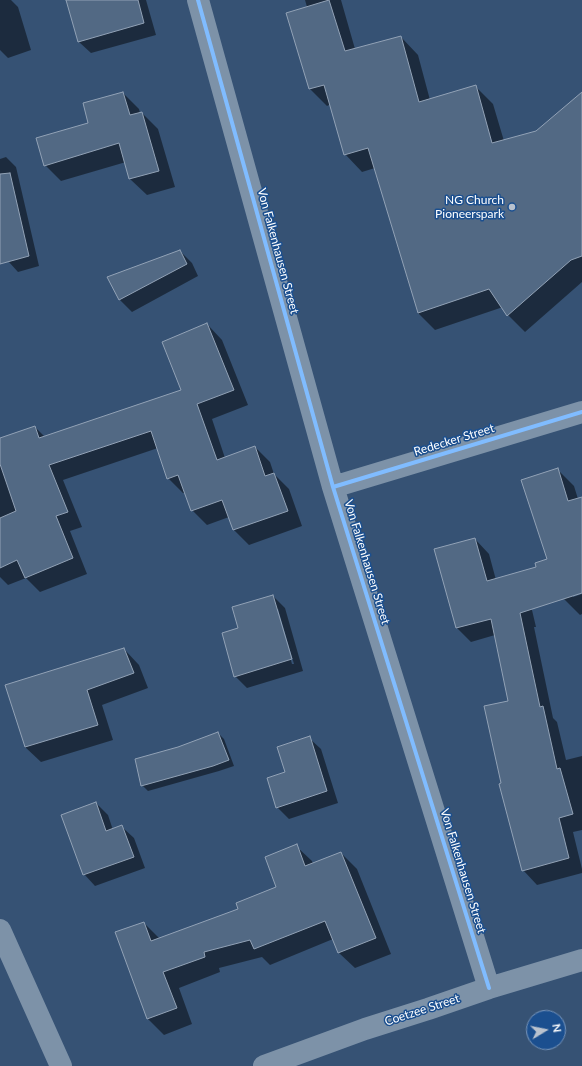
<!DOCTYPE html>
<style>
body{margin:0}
#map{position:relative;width:582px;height:1066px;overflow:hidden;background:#365274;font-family:Lato,sans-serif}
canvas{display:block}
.north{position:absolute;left:526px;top:1010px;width:40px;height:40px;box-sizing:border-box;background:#1b4f8f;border:1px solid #7695bc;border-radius:50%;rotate:80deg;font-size:11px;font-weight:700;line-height:16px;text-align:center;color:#fff}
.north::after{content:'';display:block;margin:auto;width:14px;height:18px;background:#b9c2ce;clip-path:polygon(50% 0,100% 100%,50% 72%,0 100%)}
</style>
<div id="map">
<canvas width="582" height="1066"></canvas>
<div class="north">N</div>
</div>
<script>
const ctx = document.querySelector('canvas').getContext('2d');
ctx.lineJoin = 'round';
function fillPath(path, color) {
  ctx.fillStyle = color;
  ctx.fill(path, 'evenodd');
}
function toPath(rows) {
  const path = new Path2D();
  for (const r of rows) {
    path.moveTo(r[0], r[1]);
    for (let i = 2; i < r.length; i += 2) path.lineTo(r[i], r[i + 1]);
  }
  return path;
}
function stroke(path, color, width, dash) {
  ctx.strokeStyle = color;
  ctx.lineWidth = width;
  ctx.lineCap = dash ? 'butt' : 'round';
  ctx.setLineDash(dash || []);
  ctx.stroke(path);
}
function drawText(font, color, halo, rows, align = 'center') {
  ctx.font = font + ' Lato,sans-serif';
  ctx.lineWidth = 3;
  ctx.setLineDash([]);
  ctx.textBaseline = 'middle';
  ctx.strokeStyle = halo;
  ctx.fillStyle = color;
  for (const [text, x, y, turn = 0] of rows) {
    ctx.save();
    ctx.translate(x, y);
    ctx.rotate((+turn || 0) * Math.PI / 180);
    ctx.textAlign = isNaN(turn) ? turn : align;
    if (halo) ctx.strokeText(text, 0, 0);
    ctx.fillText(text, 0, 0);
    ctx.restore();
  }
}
const shadow = toPath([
 [0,0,11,0,18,7,31,50,8,58,0,50],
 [67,0,146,0,156,35,91,53,79,42],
 [305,0,341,0,355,49,401,37,418,55,430,100,476,87,493,104,504,141,537,132,582,100,582,282,525,332,508,315,503,307,435,330,418,313,375,168,362,172,345,154,331,104,327,106,310,89,307,7],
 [123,93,139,109,140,113,142,113,158,129,175,187,147,195,130,179,126,162,61,181,45,165],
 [6,157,16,167,39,266,18,272,8,261,0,236,0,159],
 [180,251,192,263,198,276,132,312,120,300,108,278],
 [207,324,222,340,248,405,212,419,225,458,255,447,270,462,274,474,289,489,302,526,249,545,234,530,229,517,207,525,192,510,186,493,183,493,168,478,158,448,63,480,82,527,70,531,87,574,40,592,26,578,8,585,0,577,0,439,35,427,45,437,183,391],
 [557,469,574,486,578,499,582,498,582,591,573,594,573,597,582,594,582,614,580,615,563,598],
 [475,539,489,554,496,580,527,589,536,627,534,627,553,718,557,722,566,760,582,756,582,830,573,832,582,869,582,873,537,885,523,870,502,784,509,702,495,635,471,642,457,628,436,550],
 [273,596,285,608,303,671,247,688,235,676,239,628],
 [276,609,278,609,294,664,292,664],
 [124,649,139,665,148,688,102,705,113,740,41,762,25,747],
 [218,733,224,739,234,766,219,771,148,791,142,785,178,748],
 [309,738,321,749,338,803,289,819,277,807,286,773],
 [96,803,108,815,113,830,122,827,134,838,145,868,95,886,84,874],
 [296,846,312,861,313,864,341,853,357,869,391,954,355,968,339,953,333,939,270,965,262,957,219,968,220,972,179,988,192,1024,164,1035,148,1019,117,933,144,923,160,939,239,910,278,888]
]);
const building = toPath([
 [66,0,138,0,144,23,78,42,66,0],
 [329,0,345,51,401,36,419,102,476,85,492,143,536,131,582,92,582,256,571,260,507,316,489,289,418,313,368,148,344,155,324,85,309,89,286,13,329,0],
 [123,92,130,115,142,112,159,171,129,179,119,143,44,166,36,138,88,123,83,103,123,92],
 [10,173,29,256,0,264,0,174,10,173],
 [180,250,187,264,119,300,107,277,180,250],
 [207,323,234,390,197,404,217,460,255,446,265,476,274,473,288,511,233,530,222,500,191,511,178,475,167,479,151,431,49,465,68,512,56,516,73,558,25,578,17,560,0,568,0,518,16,511,0,464,0,438,35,426,39,438,181,390,162,342,207,323],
 [558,468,568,501,582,497,582,593,520,613,540,707,543,706,557,769,560,768,573,814,559,818,569,858,522,871,499,784,501,783,484,706,508,701,491,619,456,628,434,549,475,538,487,581,536,567,535,563,547,559,521,480,558,468],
 [273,595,292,659,234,677,222,633,238,628,232,607,273,595],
 [124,648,134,673,87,690,98,725,25,747,5,685,124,648],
 [218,732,229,760,213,766,141,786,135,759,178,747,218,732],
 [310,736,327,791,276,808,267,778,285,772,277,747,310,736],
 [96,802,106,831,122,825,134,857,83,875,61,815,96,802],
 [297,844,305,866,341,852,376,938,338,953,325,921,254,949,250,940,204,952,205,957,163,972,177,1008,147,1019,115,932,144,922,151,941,238,909,236,903,276,887,265,857,297,844]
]);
const minor = toPath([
 [198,0,333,487,489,988],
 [333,487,582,412],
 [0,930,61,1066],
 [264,1066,365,1029,428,1009,489,988,582,960]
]);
const cycleway = toPath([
 [198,0,333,487,489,988],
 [333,487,582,412]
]);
const markers = [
 [512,207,4,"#b9c2ce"]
];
const poiNames = [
 ["NG Church",504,200],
 ["Pioneerspark",504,214]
];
const streetNames = [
 ["Von Falkenhausen Street",278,251,75],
 ["Redecker Street",454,440,-17],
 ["Von Falkenhausen Street",367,562,73],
 ["Von Falkenhausen Street",463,871,73],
 ["Coetzee Street",422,1010,-18]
];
fillPath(shadow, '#0007');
fillPath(building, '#526984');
stroke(building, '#92a2b6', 1);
stroke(minor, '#7d92a8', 22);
stroke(cycleway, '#80bcff', 4);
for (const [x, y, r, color] of markers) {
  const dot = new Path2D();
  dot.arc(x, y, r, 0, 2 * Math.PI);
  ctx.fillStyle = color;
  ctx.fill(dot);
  stroke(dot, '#1b4f8f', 1.5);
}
drawText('12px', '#fff', '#1b4f8f', poiNames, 'right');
drawText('12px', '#fff', '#1b4f8f', streetNames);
</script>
